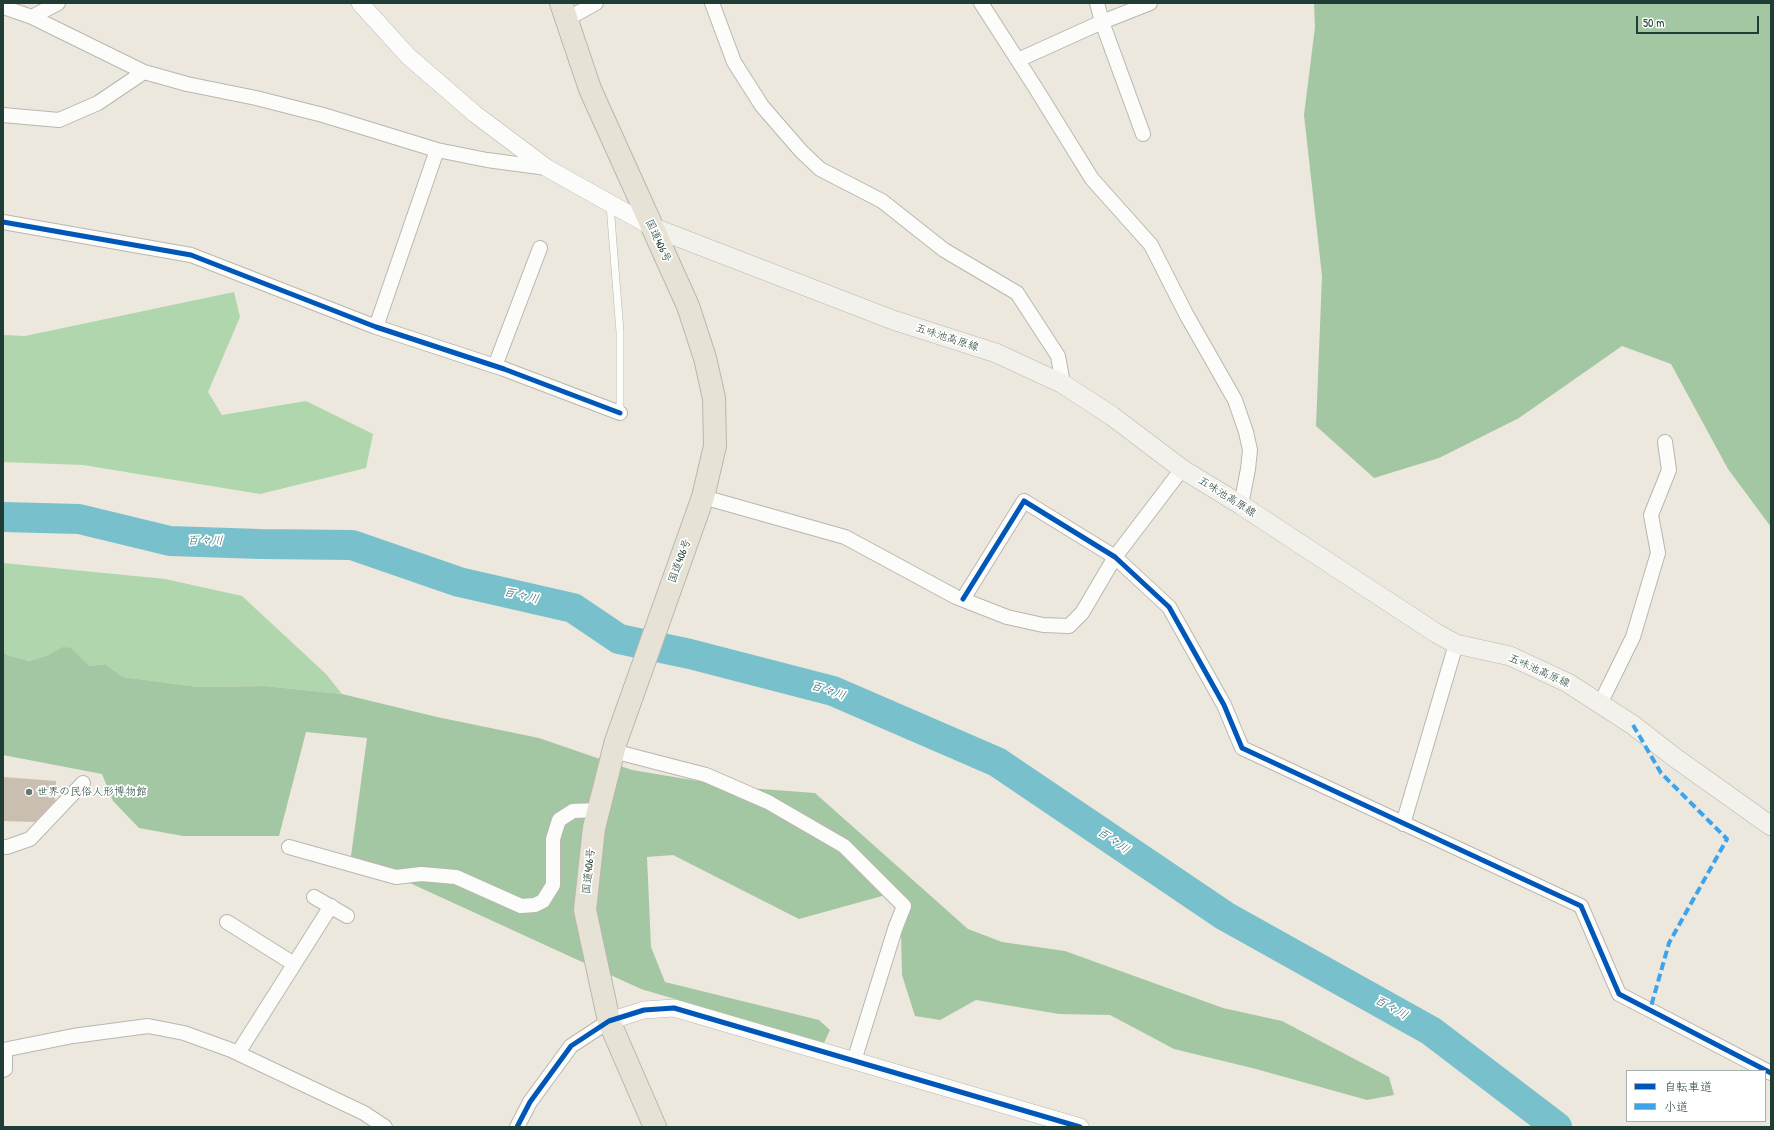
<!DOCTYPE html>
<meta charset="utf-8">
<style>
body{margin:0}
#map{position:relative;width:1774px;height:1130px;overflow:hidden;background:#ede8dd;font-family:"Patrick Hand","Klee One",sans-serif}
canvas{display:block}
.frame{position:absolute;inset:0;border:4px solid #1f3d34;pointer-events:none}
.legend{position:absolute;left:1626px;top:1070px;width:140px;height:52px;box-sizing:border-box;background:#fff;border:1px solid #a5b1ae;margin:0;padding:5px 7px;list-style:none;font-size:12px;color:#1f3d34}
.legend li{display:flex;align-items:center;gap:8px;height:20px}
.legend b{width:20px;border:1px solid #a5b1ae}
.scale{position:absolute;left:1636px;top:16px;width:123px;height:18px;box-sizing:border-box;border:2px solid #1f3d34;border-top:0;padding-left:5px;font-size:12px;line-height:14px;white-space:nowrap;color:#1f3d34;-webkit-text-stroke:3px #fff;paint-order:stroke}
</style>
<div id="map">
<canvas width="1774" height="1130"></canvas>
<div class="frame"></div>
<ul class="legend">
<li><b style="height:5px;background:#0057b8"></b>自転車道</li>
<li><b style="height:5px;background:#3da4eb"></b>小道</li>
</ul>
<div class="scale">50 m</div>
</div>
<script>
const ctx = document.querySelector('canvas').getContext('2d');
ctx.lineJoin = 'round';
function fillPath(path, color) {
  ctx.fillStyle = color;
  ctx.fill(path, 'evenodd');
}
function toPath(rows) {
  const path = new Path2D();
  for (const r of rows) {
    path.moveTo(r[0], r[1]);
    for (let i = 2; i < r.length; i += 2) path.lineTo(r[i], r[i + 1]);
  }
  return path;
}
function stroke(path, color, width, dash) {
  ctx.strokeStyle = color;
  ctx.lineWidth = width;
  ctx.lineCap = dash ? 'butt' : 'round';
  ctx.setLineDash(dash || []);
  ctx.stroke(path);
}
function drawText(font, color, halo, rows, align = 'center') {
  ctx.font = font + ' "Patrick Hand","Klee One",sans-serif';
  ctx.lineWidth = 3.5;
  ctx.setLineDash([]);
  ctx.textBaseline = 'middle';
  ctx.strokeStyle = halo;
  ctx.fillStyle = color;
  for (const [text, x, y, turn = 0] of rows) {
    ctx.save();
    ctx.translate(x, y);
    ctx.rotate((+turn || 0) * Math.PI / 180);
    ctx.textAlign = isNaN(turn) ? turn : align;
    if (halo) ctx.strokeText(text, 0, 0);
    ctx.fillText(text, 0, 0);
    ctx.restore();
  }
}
const green = toPath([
 [234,292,240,317,208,392,222,415,306,401,373,434,366,468,260,494,83,465,3,462,3,335,25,336],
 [3,563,165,579,242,596,326,674,342,694,265,686,199,687,123,677,105,664,89,666,62,647,48,655,29,661,7,655,3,651]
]);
const forest = toPath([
 [1314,3,1771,3,1771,527,1728,469,1671,364,1622,346,1519,418,1439,458,1374,478,1316,426,1322,276,1304,115,1315,27],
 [62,647,71,648,89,666,105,664,123,677,199,687,265,686,342,694,437,717,539,738,632,770,734,787,815,793,968,929,1002,942,1065,951,1223,1008,1282,1021,1389,1077,1394,1095,1367,1100,1256,1069,1174,1049,1110,1015,1059,1014,976,1000,940,1020,915,1016,902,975,900,891,799,919,673,855,647,857,651,947,665,982,819,1020,830,1030,824,1043,641,989,351,856,367,738,306,732,279,836,183,836,139,828,113,801,102,774,3,755,3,651,7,655,29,661,48,655]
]);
const river = toPath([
 [3,517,79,519,170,541,260,544,352,545,459,582,573,608,619,639,690,654,833,691,997,762,1225,916,1431,1031,1557,1127]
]);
const building = toPath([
 [3,777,56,781,55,801,35,822,3,821]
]);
const service = toPath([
 [610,205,620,332,620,413]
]);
const minor = toPath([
 [712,3,734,62,762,106,801,151,820,169,882,201,944,250,1017,293,1058,356,1063,384],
 [981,3,1035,87,1092,179,1151,245,1186,314,1235,400,1246,432,1250,450,1248,469,1241,505],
 [1097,3,1102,22,1143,134],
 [3,7,32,17,144,72,187,84,256,98,323,115,437,150,487,160,547,168],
 [32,17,58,3],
 [567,19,596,3],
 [1018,60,1102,22,1150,3],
 [3,115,59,120,98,103,144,72],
 [3,222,191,255,376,327,504,369,620,413],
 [376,327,437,150],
 [495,366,540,248],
 [703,497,845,537,956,597,1007,617,1043,625,1069,626,1082,613,1115,557,1182,469],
 [963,599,1024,501,1115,557,1169,607,1224,705,1242,748,1581,906,1619,994,1771,1073],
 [1600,704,1633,637,1658,553,1651,515,1669,470,1665,442],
 [613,751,706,775,768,802,844,846,904,906,895,929,854,1061],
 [1403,824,1456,644],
 [3,847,7,847,30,839,83,783],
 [289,847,396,877,421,874,456,877,521,906,535,905,543,901,553,885,553,839,559,820,573,811,598,810],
 [314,897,347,916],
 [227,922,294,964],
 [3,1050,73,1036,148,1026,184,1033,231,1050,364,1113,385,1127],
 [238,1053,331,906],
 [3,1070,5,1069,5,1050],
 [517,1127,530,1102,571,1046,609,1021]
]);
const tertiary = toPath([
 [360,3,408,56,475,114,547,168,652,227],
 [609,1021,644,1010,674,1008,1080,1127]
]);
const secondary = toPath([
 [652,227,893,320,996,353,1063,384,1112,416,1182,469,1241,505,1436,633,1456,644,1510,656,1568,683,1633,725,1674,757,1771,826]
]);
const trunk = toPath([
 [561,3,590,89,688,306,705,358,714,398,715,446,703,497,616,741,594,828,585,910,609,1021,655,1127]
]);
const quiet = toPath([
 [1633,725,1661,773,1727,839,1669,943,1650,1010]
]);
const cycleway = toPath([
 [3,222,191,255,376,327,504,369,620,413],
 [963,599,1024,501,1115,557,1169,607,1224,705,1242,748,1581,906,1619,994,1771,1073],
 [517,1127,530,1102,571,1046,609,1021,644,1010,674,1008,1080,1127]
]);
const markers = [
 [29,792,4,"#67796f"]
];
const streetNames = [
 ["国道406号",658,241,65],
 ["五味池高原線",947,338,18],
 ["五味池高原線",1227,497,32],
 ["国道406号",680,561,-70],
 ["五味池高原線",1539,671,24],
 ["国道406号",589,871,-84]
];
const poiNames = [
 ["世界の民俗人形博物館",37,792]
];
const waterNames = [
 ["百々川",205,541,1],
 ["百々川",521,596,13],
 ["百々川",828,691,18],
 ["百々川",1113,841,34],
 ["百々川",1391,1008,29]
];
fillPath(green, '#afd6ac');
fillPath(forest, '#a3c7a2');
stroke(river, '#79c0cd', 30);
fillPath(building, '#c9beb0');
stroke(service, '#b8b7af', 8);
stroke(minor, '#b8b7af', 16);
stroke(tertiary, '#b8b7af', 18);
stroke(secondary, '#b8b7af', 20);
stroke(trunk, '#b8b7af', 24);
stroke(service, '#fcfcfa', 7);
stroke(minor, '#fcfcfa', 14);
stroke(tertiary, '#fcfcfa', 17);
stroke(secondary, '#f3f1eb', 19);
stroke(trunk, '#e6e2d5', 22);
stroke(quiet, '#3da4eb', 4, [8, 4]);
stroke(cycleway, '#0057b8', 5);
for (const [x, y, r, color] of markers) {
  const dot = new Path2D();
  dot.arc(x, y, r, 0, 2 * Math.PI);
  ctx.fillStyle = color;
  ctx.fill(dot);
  stroke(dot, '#fff', 1.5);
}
drawText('11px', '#1f3d34', '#fff', streetNames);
drawText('11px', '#1f3d34', '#fff', poiNames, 'left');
drawText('italic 12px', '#2d6567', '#fff', waterNames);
</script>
